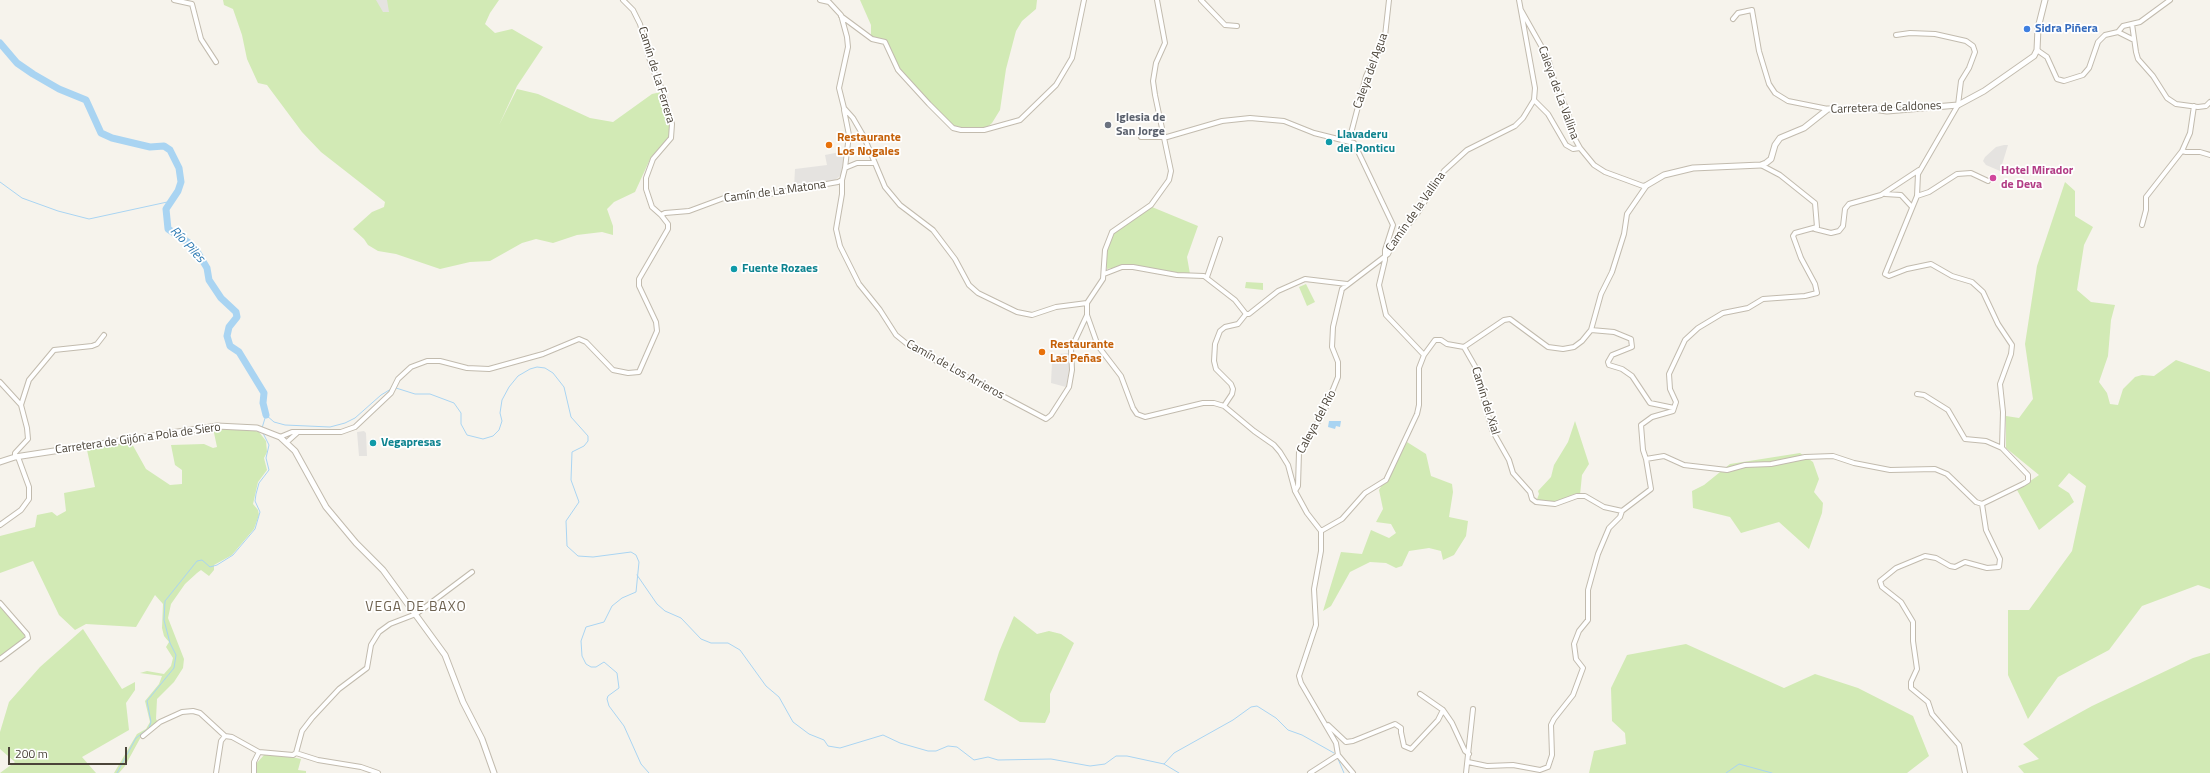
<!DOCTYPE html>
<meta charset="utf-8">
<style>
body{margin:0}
#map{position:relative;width:2210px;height:773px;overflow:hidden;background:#f6f3ec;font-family:"Titillium Web",sans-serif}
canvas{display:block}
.scale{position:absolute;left:8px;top:747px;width:119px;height:18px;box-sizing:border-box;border:2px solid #4b4439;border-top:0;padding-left:5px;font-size:12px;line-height:14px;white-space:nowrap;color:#4b4439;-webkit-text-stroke:3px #fff;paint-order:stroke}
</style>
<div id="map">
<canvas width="2210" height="773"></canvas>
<div class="scale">200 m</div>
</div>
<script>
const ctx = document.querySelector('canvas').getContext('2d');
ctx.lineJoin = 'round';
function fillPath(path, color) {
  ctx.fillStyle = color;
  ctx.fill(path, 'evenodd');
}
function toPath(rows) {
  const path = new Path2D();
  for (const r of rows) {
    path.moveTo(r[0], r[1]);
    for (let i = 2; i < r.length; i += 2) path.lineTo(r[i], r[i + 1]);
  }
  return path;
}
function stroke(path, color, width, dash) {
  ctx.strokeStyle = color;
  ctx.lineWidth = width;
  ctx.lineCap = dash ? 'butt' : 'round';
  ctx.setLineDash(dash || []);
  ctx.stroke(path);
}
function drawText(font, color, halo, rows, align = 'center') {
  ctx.font = font + ' "Titillium Web",sans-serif';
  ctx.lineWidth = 3.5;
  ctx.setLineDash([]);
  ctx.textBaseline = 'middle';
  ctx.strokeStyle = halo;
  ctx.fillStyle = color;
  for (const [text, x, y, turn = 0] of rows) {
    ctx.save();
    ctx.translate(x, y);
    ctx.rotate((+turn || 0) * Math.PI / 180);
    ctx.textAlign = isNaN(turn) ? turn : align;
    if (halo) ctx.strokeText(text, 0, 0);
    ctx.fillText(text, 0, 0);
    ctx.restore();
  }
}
const green = toPath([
 [223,0,499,0,490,13,485,24,495,33,512,29,543,47,517,86,499,125,517,89,538,94,590,118,613,122,652,94,661,92,671,133,665,143,651,157,635,192,614,202,607,209,613,226,613,235,602,232,577,235,553,243,536,239,522,243,490,261,470,262,440,269,396,254,378,251,368,245,364,239,353,229,372,212,384,207,385,202,321,152,302,132,267,85,258,83,247,59,242,35,233,9,224,5],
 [860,0,1037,0,1036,9,1022,21,1016,31,1006,69,1000,110,992,123,984,130,953,128,898,70,886,45,871,37,871,25],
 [2065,182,2075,191,2075,216,2093,227,2084,245,2077,290,2091,302,2115,305,2111,320,2108,356,2099,382,2107,393,2110,404,2118,405,2123,389,2135,377,2142,375,2154,376,2176,360,2210,372,2210,589,2198,585,2142,606,2109,650,2058,677,2028,719,2008,675,2008,610,2029,610,2072,551,2086,486,2069,473,2058,486,2069,493,2074,502,2039,530,2017,490,2039,475,2006,448,2006,416,2019,418,2033,399,2025,344,2037,266],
 [1152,207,1198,226,1187,257,1190,274,1170,272,1131,265,1107,269,1106,253,1113,234],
 [1246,282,1263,283,1263,290,1245,288],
 [1306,284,1315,302,1307,306,1299,287],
 [1575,421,1589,464,1582,475,1580,495,1561,502,1536,502,1539,494,1538,491,1551,477,1554,465,1568,442],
 [213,428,247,429,259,432,266,441,267,452,264,458,267,470,258,482,253,504,258,510,259,515,254,529,232,555,214,565,214,570,209,576,201,570,197,573,185,584,171,604,168,618,184,659,183,668,174,682,157,699,156,719,160,726,143,733,125,766,119,773,114,773,137,734,146,729,150,722,145,701,159,684,162,676,140,673,147,671,164,674,171,666,173,658,166,647,169,642,164,636,162,628,163,604,155,595,136,627,86,624,75,630,59,615,33,561,0,573,0,536,35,527,37,515,52,512,57,516,66,511,64,493,95,487,87,450,131,442,146,469,170,485,182,484,182,470,175,465,171,445,204,444,213,448,217,447],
 [1407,442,1426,454,1431,476,1452,484,1453,492,1449,517,1468,521,1466,536,1454,555,1443,560,1441,551,1429,548,1409,551,1402,566,1396,568,1386,563,1370,562,1350,572,1331,606,1323,611,1341,552,1362,554,1371,530,1389,538,1396,533,1391,524,1376,522,1383,509,1379,490],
 [1800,453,1813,462,1819,479,1814,492,1823,503,1822,513,1809,549,1779,522,1741,533,1730,517,1693,508,1692,491,1704,485,1730,464],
 [0,607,25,634,24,640,0,657],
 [1014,616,1037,634,1049,631,1061,634,1074,643,1050,694,1050,712,1045,723,1020,722,984,700,999,652],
 [83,629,122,689,135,682,135,690,126,703,129,730,82,757,96,773,0,773,15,762,0,749,0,732,9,702,40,667],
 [1686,644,1784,688,1815,674,1858,688,1913,716,1929,756,1907,773,1589,773,1594,751,1626,744,1625,733,1612,721,1611,688,1627,655],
 [2210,653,2210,773,2024,773,2018,766,2039,759,2023,744,2092,706,2193,658],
 [264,755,283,755,301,759,298,770,306,771,306,773,256,773,255,765]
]);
const parking = toPath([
 [376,0,387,0,389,12,383,12],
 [2004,145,2008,145,2000,171,1986,165,1983,161,1985,157,1996,147],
 [845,151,841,175,834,181,794,188,795,169,827,165,825,155],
 [1069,353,1070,365,1066,387,1051,383,1052,362,1058,361,1058,354],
 [364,431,366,433,367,456,359,456,357,432]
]);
const water = toPath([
 [1329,421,1341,421,1340,427,1336,426,1335,429,1328,427]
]);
const stream = toPath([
 [0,182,22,198,58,211,89,219,172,201],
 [396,388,415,394,430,394,454,403,461,413,461,424,467,435,483,439,493,436,499,430,502,421,500,413,502,400,509,387,518,376,530,369,537,367,545,368,553,373,564,387,571,417,588,436,588,441,584,446,572,452,571,480,579,502,566,521,567,546,578,556,593,557,631,552,636,555,639,562,636,592,622,598,612,606,604,622,586,627,581,641,582,656,586,664,591,667,596,667,604,662,617,673,619,688,608,696,607,699,609,706,624,726,641,764,649,773],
 [262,428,266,415,274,422,285,425,330,427,345,423,355,418,381,395,391,389],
 [637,575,657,604,665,611,681,618,701,639,711,643,728,643,740,650,766,686,779,697,793,722,809,734,824,740,828,746,840,748,883,735,900,743,928,751,936,751,948,746,957,747,974,760,988,757,998,760,1051,759,1090,766,1105,764,1116,756,1127,756,1164,764,1174,753,1233,720,1251,707,1257,706,1276,718,1288,730,1302,735,1334,753],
 [1338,759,1344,773],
 [1164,764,1179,773],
 [117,773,136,738,149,728,151,722,147,701,174,668,176,655,170,643,164,620,165,601,197,561,202,560,210,567,217,565,233,555,255,529,260,512,255,501,256,494,259,483,269,470,266,458,269,445,262,431],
 [1726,773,1739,764,1772,773]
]);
const river = toPath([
 [0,43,17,63,33,74,59,89,86,100,101,133,112,138,150,147,164,146,170,150,179,168,181,182,178,191,166,209,168,229,189,243,198,253,207,268,209,280,221,298,236,312,237,317,229,327,227,336,230,346,239,352,264,393,263,403,266,415]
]);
const minor = toPath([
 [174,0,192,4,201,39,216,62],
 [623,0,633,10,640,24,652,68,663,91,672,124,671,138,653,159,646,178,646,189,652,207,661,215],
 [820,0,829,2,841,15,847,37,848,47,839,88,844,108,853,118,864,137,885,187,900,205,933,230,955,259,969,285,978,293,1017,312,1032,315,1056,307,1087,303],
 [1201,0,1225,25,1237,26],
 [841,16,872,39,885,42,898,70,929,104,953,128,961,130,984,130,1020,120,1056,85,1072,58,1084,0],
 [1733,19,1738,13,1752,10,1759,51,1769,84,1775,93,1788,101,1828,109],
 [2132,24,2136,52,2138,59,2153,76,2167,98,2176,104,2198,107,2206,106,2210,102],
 [2118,32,2123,26,2140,22,2170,0],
 [1896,35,1910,33,1935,34,1966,41,1973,46,1975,52,1969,68,1961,81,1958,105,1918,174,1917,196,1885,274,1889,276,1907,269,1931,264,1952,276,1972,282,1983,292,1998,324,2012,345,2011,354,2000,384,2003,412,2002,448,2028,475,2028,481,2023,484,1982,504,1986,530,2000,559,1999,567,1987,568,1965,562,1955,567,1950,566,1936,558,1925,556,1896,568,1880,581,1882,587,1901,602,1913,622,1913,641,1917,669,1911,682,1911,688,1928,702,1932,714,1959,745,1965,773],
 [2037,50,2047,57,2057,79,2064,81,2083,75,2089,68,2098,42,2105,35,2118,32,2134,40],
 [1534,100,1548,114,1566,145,1573,149,1580,148],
 [1141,137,1167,137,1222,121,1250,118,1284,121,1314,133,1354,143,1393,225,1385,250,1385,260,1379,285,1386,315,1424,355],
 [1349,141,1366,76,1385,36,1389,0],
 [2182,151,2186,152,2200,152,2210,155],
 [845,168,857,163,874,163],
 [842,180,842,194,836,229,840,246,859,284,880,310,896,335,912,348,1046,419,1051,415,1069,387,1072,370,1071,349,1087,315],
 [1885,194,1901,195,1912,207],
 [1917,196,1929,192,1957,174,1971,173,1988,181],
 [661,215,665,213,689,211,724,198,764,195,838,182,842,180,845,168,849,135,844,110],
 [2142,225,2146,210,2146,197,2182,151,2190,133,2194,106],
 [1815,229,1831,233,1839,231,1843,226,1845,209,1849,204,1881,195,1919,170],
 [1104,274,1122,267,1133,267,1177,275,1204,276,1235,300,1246,314,1249,314,1278,291,1305,279,1347,284],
 [1207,277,1220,239],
 [1087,303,1087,315,1098,346,1121,376,1133,408,1137,414,1145,417,1203,403,1214,403,1224,406,1254,431,1274,445,1280,452,1288,465,1295,491,1307,513,1321,531,1321,551,1314,589,1316,625,1299,676,1301,683,1336,743,1338,755,1310,773],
 [1087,303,1103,279,1105,250,1112,232,1151,205,1169,180,1171,171,1155,95,1153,81,1156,63,1165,43,1157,0],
 [1591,330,1614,332,1631,339,1632,347,1612,355,1608,362,1609,365,1622,369,1632,376,1650,403,1674,408,1673,411,1652,417,1641,425,1643,450,1646,459,1664,456,1684,465,1727,470,1745,465,1771,464,1805,457,1833,456,1854,463,1890,470,1935,469,1947,474,1976,502,1982,504],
 [1464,347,1476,368,1492,430,1509,460,1513,473,1530,492,1532,499,1536,502,1555,504,1577,496,1585,496,1604,507,1622,511,1651,489,1646,459],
 [0,382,21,405,27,428,28,439,15,453,15,457],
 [1917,394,1924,395,1948,410,1965,439,1986,441,2002,448],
 [21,405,29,380,54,350,92,346,97,344,104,335],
 [1224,406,1232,394,1233,389,1231,384,1216,369,1214,361,1215,344,1220,331,1225,327,1238,324,1246,314],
 [1674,408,1676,402,1670,389,1669,374,1685,340,1698,328,1723,313,1748,308,1763,299,1805,296,1817,293,1815,284,1801,258,1793,236,1795,233,1817,227,1815,203,1780,175,1761,165],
 [280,437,292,432,341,432,355,427,391,393,398,379,411,367,427,361,440,361,467,368,489,369,543,354,579,339,586,342,613,370,628,373,639,372,657,331,656,322,639,286,639,279,668,229,668,224,661,215],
 [287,442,297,433],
 [1295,491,1298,486,1299,452,1323,414,1338,377,1338,362,1332,347,1333,327,1342,289,1388,254,1393,244,1417,214,1444,171,1467,150,1515,126,1523,118,1534,100,1535,88,1519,0],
 [0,525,21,510,29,499,29,487,18,457],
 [1321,531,1342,519,1365,493,1386,480,1417,414,1419,405,1419,368,1424,355,1435,340,1441,340,1447,344,1464,347,1504,320,1510,319,1548,347,1563,349,1574,347,1582,341,1591,330,1601,294,1612,272,1624,234,1627,214,1647,185,1643,186,1605,172,1594,165,1580,148,1575,139,1568,113,1554,80,1548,58,1521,10],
 [0,603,27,634,28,638,0,659],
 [1443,710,1452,723,1465,751,1469,754],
 [1328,725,1346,742,1353,741,1395,724,1401,728,1401,733],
 [1401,732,1404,746,1411,749,1438,720,1443,710,1420,694],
 [143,736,160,722,182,712,193,711,200,713,225,736,232,737,259,752,293,755,296,753,318,760,361,767,378,773],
 [296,753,302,731,312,718,339,689,367,668,371,645,379,632,390,624,416,614,472,572],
 [1338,755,1353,773],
 [1468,762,1487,766,1513,765,1540,770,1548,767,1552,755,1551,725,1554,719,1573,695,1583,668,1576,659,1574,644,1579,631,1588,620,1588,590,1598,554,1609,528,1620,517,1622,511],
 [216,773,221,741,225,736],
 [254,773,254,762,259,752],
 [1466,773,1473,709]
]);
const tertiary = toPath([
 [1647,185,1664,175,1693,168,1761,165,1766,163,1771,159,1775,145,1780,138,1804,128,1828,109,1866,108,1887,111,1958,105,1984,91,2034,56,2037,50,2038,28,2045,0],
 [0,462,15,457,217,426,257,428,280,437,295,451,326,507,356,543,383,570,445,655,463,702,482,739,494,773]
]);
const markers = [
 [2027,29,4,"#3f7fe0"],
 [1108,125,4,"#6b7280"],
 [1329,142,4,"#0f9aa8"],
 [829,145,4,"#e8710a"],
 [1993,178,4,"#d1479c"],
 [734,269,4,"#0f9aa8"],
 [1042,352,4,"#e8710a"],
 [373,443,4,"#0f9aa8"]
];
const shopNames = [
 ["Sidra Piñera",2035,29]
];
const streetNames = [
 ["Caleya del Agua",1371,71,-70],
 ["Camín de La Ferrera",656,75,73],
 ["Caleya de La Vallina",1558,93,70],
 ["Carretera de Caldones",1886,108,-2],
 ["Camín de La Matona",775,192,-8],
 ["Camín de la Vallina",1416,212,-55],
 ["Camín de Los Arrieros",955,370,29],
 ["Camín del Xial",1485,401,73],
 ["Caleya del Río",1317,422,-62],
 ["Carretera de Gijón a Pola de Siero",138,439,-8]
];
const worshipNames = [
 ["Iglesia de",1116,118],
 ["San Jorge",1116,132]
];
const cultureNames = [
 ["Llavaderu",1337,135],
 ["del Ponticu",1337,149],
 ["Fuente Rozaes",742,269],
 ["Vegapresas",381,443]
];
const foodNames = [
 ["Restaurante",837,138],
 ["Los Nogales",837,152],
 ["Restaurante",1050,345],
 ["Las Peñas",1050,359]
];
const hotelNames = [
 ["Hotel Mirador",2001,171],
 ["de Deva",2001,185]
];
const waterNames = [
 ["Río Piles",187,245,47]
];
const quarterNames = [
 ["VEGA DE BAXO",416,608]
];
fillPath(green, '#d2eab5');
fillPath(parking, '#e5e3e0');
fillPath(water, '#a9d4f2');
stroke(stream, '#a9d4f2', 1);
stroke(river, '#a9d4f2', 7);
stroke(minor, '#c2bbae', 6);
stroke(tertiary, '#c2bbae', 7);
stroke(minor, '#fff', 4);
stroke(tertiary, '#fff', 5);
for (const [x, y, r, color] of markers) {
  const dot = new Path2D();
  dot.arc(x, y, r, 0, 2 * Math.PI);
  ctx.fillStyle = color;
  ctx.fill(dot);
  stroke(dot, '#fff', 1.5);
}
drawText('bold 12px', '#366cbe', '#fff', shopNames, 'left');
drawText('12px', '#4b4439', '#fff', streetNames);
drawText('bold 12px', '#5b616d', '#fff', worshipNames, 'left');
drawText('bold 12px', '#0d838f', '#fff', cultureNames, 'left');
drawText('bold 12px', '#c56008', '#fff', foodNames, 'left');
drawText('bold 12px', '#b23c85', '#fff', hotelNames, 'left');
drawText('italic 13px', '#2e7ab2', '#fff', waterNames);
ctx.letterSpacing = '1px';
drawText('14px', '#6e6250', '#fff', quarterNames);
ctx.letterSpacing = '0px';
</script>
